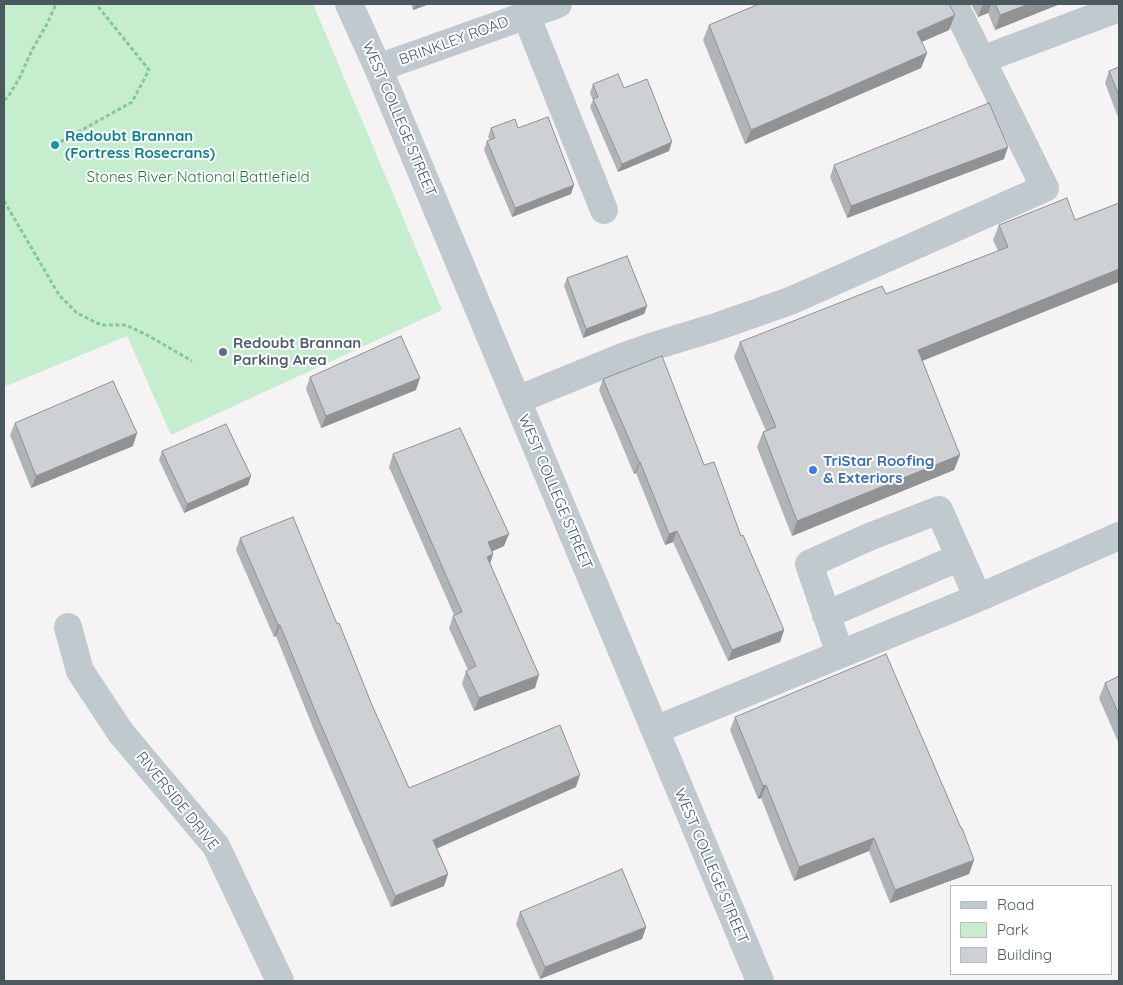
<!DOCTYPE html>
<style>
body{margin:0}
#map{position:relative;width:1123px;height:985px;overflow:hidden;background:#f5f3f3;font-family:Quicksand,sans-serif}
canvas{display:block}
.frame{position:absolute;inset:0;border:5px solid #4b595f;pointer-events:none}
.legend{position:absolute;left:950px;top:885px;width:162px;height:90px;box-sizing:border-box;background:#fff;border:1px solid #b7bdbf;margin:0;padding:6px 9px;list-style:none;font-size:15px;color:#4b595f}
.legend li{display:flex;align-items:center;gap:10px;height:25px}
.legend b{width:25px;border:1px solid #b7bdbf}
</style>
<div id="map">
<canvas width="1123" height="985"></canvas>
<div class="frame"></div>
<ul class="legend">
<li><b style="height:6px;background:#bfc9ce"></b>Road</li>
<li><b style="height:14px;background:#c6eece"></b>Park</li>
<li><b style="height:14px;background:#cdd1d4"></b>Building</li>
</ul>
</div>
<script>
const ctx = document.querySelector('canvas').getContext('2d');
ctx.lineJoin = 'round';
function fillPath(path, color) {
  ctx.fillStyle = color;
  ctx.fill(path, 'evenodd');
}
function toPath(rows) {
  const path = new Path2D();
  for (const r of rows) {
    path.moveTo(r[0], r[1]);
    for (let i = 2; i < r.length; i += 2) path.lineTo(r[i], r[i + 1]);
  }
  return path;
}
function stroke(path, color, width, dash) {
  ctx.strokeStyle = color;
  ctx.lineWidth = width;
  ctx.lineCap = dash ? 'butt' : 'round';
  ctx.setLineDash(dash || []);
  ctx.stroke(path);
}
function drawText(font, color, halo, rows, align = 'center') {
  ctx.font = font + ' Quicksand,sans-serif';
  ctx.lineWidth = 4;
  ctx.setLineDash([]);
  ctx.textBaseline = 'middle';
  ctx.strokeStyle = halo;
  ctx.fillStyle = color;
  for (const [text, x, y, turn = 0] of rows) {
    ctx.save();
    ctx.translate(x, y);
    ctx.rotate((+turn || 0) * Math.PI / 180);
    ctx.textAlign = isNaN(turn) ? turn : align;
    if (halo) ctx.strokeText(text, 0, 0);
    ctx.fillText(text, 0, 0);
    ctx.restore();
  }
}
const green = toPath([
 [4,4,313,4,442,310,171,435,127,336,4,387]
]);
const path = toPath([
 [4,100,8,97,20,77,32,50,47,24,56,4],
 [55,145,132,102,149,70,96,4],
 [4,201,59,295,77,313,101,325,126,325,147,335,192,361]
]);
const minor = toPath([
 [349,4,378,68,760,981],
 [526,15,604,210],
 [981,60,1114,10,1112,4],
 [378,68,558,4],
 [517,400,625,356,654,346,713,328,790,301,1045,188,954,4],
 [826,615,960,557],
 [68,627,80,671,121,733,216,846,280,981],
 [840,654,809,564,869,537,939,510,978,598],
 [655,730,978,598,1119,536]
]);
const wall = toPath([
 [411,4,429,4,413,10],
 [971,4,1060,4,995,30,988,13,978,17],
 [709,25,949,30,922,42,927,53,921,68,745,144,703,40],
 [1119,67,1119,120,1105,83,1109,71],
 [593,84,624,88,669,151,618,172,590,107,593,100,590,93],
 [491,128,518,128,571,194,512,217,484,150,487,141,490,140,488,137],
 [1004,159,847,218,830,177,834,165],
 [1119,203,1119,285,1118,282,922,361,960,455,954,470,792,536,757,447,763,432,766,431,734,357,740,342,886,294,998,251,993,240,999,225,1075,220],
 [567,278,647,306,644,314,583,338,564,286],
 [310,377,416,390,321,428,306,389],
 [603,379,704,465,741,536,784,630,780,642,728,661,673,542,665,545,636,473,634,474,599,390],
 [15,423,133,446,31,488,10,435],
 [162,451,248,485,184,513,159,460],
 [393,454,504,546,492,551,493,554,490,563,535,688,474,711,462,684,466,671,468,670,449,628,453,616,454,615,389,467],
 [240,538,337,624,372,705,409,788,576,787,437,848,448,874,444,886,391,907,316,735,276,636,274,637,236,550],
 [1119,676,1119,744,1099,698,1105,683],
 [735,717,974,860,969,874,890,903,869,851,794,881,761,798,758,799,730,730],
 [520,912,646,927,642,939,540,979,516,924]
]);
const shadedWall = toPath([
 [416,4,429,4,413,10],
 [983,4,991,4,988,13,978,17],
 [1029,4,1060,4,995,30,1000,15],
 [955,15,949,30,912,46,917,32],
 [927,53,921,68,745,144,751,130],
 [672,142,669,151,618,172,622,164],
 [1008,147,1004,159,847,218,851,206],
 [574,185,571,194,512,217,515,208],
 [1119,269,1119,278,1118,282,912,365,918,350],
 [647,306,644,314,583,338,586,329],
 [420,378,416,390,321,428,326,416],
 [137,433,133,446,31,488,36,476],
 [960,455,954,470,792,536,797,521],
 [639,462,640,462,636,473,634,474],
 [251,476,248,485,184,513,187,504],
 [677,531,673,542,665,545,669,534],
 [509,534,504,546,484,555,488,542],
 [493,554,489,567,487,557],
 [278,625,280,625,276,636,274,637],
 [784,630,780,642,728,661,732,650],
 [539,675,535,688,474,711,479,698],
 [580,775,576,787,429,852,433,840],
 [766,785,761,798,758,799,763,786],
 [874,838,869,851,794,881,799,867],
 [974,860,969,874,890,903,895,890],
 [448,874,444,886,391,907,395,896],
 [646,927,642,939,540,979,545,967]
]);
const building = toPath([
 [759,4,949,4,955,15,917,32,927,53,751,130,709,25,759,4],
 [995,4,1029,4,1000,15,995,4],
 [1119,67,1119,96,1109,71,1119,67],
 [618,74,624,88,647,79,672,142,622,164,593,99,598,97,593,84,618,74],
 [989,103,1008,147,851,206,834,165,989,103],
 [548,117,574,185,515,208,487,141,495,138,491,128,515,119,518,128,548,117],
 [1067,198,1075,220,1119,203,1119,269,918,350,960,455,797,521,763,432,776,427,740,342,882,286,886,294,1008,247,999,225,1067,198],
 [627,256,647,306,586,329,567,278,627,256],
 [401,336,420,378,326,416,310,377,401,336],
 [662,356,704,465,714,462,741,536,743,535,784,630,732,650,677,531,669,534,640,462,639,462,603,379,662,356],
 [113,381,137,433,36,476,15,423,113,381],
 [226,424,251,476,187,504,162,451,226,424],
 [460,428,509,534,488,542,493,554,487,557,539,675,479,698,466,671,476,666,453,616,462,612,393,454,460,428],
 [293,517,337,624,339,623,372,705,409,788,560,725,580,775,433,840,448,874,395,896,320,723,280,625,278,625,240,538,293,517],
 [886,654,961,828,962,828,974,860,895,890,874,838,799,867,766,785,763,786,735,717,886,654],
 [1119,676,1119,715,1105,683,1119,676],
 [622,869,646,927,545,967,520,912,622,869]
]);
const markers = [
 [55,145,5,"#0f9aa8"],
 [223,352,5,"#5c6f8a"],
 [813,470,5,"#3f7fe0"]
];
const streetNames = [
 ["BRINKLEY ROAD",454,41,-20],
 ["WEST COLLEGE STREET",399,119,67],
 ["WEST COLLEGE STREET",555,492,67],
 ["RIVERSIDE DRIVE",177,801,51],
 ["WEST COLLEGE STREET",711,866,67]
];
const cultureNames = [
 ["Redoubt Brannan",65,136],
 ["(Fortress Rosecrans)",65,153]
];
const parkNames = [
 ["Stones River National Battlefield",198,177]
];
const serviceNames = [
 ["Redoubt Brannan",233,343],
 ["Parking Area",233,360]
];
const shopNames = [
 ["TriStar Roofing",823,461],
 ["& Exteriors",823,478]
];
fillPath(green, '#c6eece');
stroke(path, '#80ca98', 3, [4, 2.5]);
stroke(minor, '#bfc9ce', 28);
fillPath(wall, '#b0b4b6');
fillPath(shadedWall, '#909294');
fillPath(building, '#cdd1d4');
stroke(building, '#909294', 1);
for (const [x, y, r, color] of markers) {
  const dot = new Path2D();
  dot.arc(x, y, r, 0, 2 * Math.PI);
  ctx.fillStyle = color;
  ctx.fill(dot);
  stroke(dot, '#fff', 2);
}
drawText('15px', '#4b595f', '#fff', streetNames);
drawText('bold 15px', '#0d838f', '#fff', cultureNames, 'left');
drawText('15px', '#1f7e3d', '#fff', parkNames);
drawText('bold 15px', '#4e5e75', '#fff', serviceNames, 'left');
drawText('bold 15px', '#366cbe', '#fff', shopNames, 'left');
</script>
